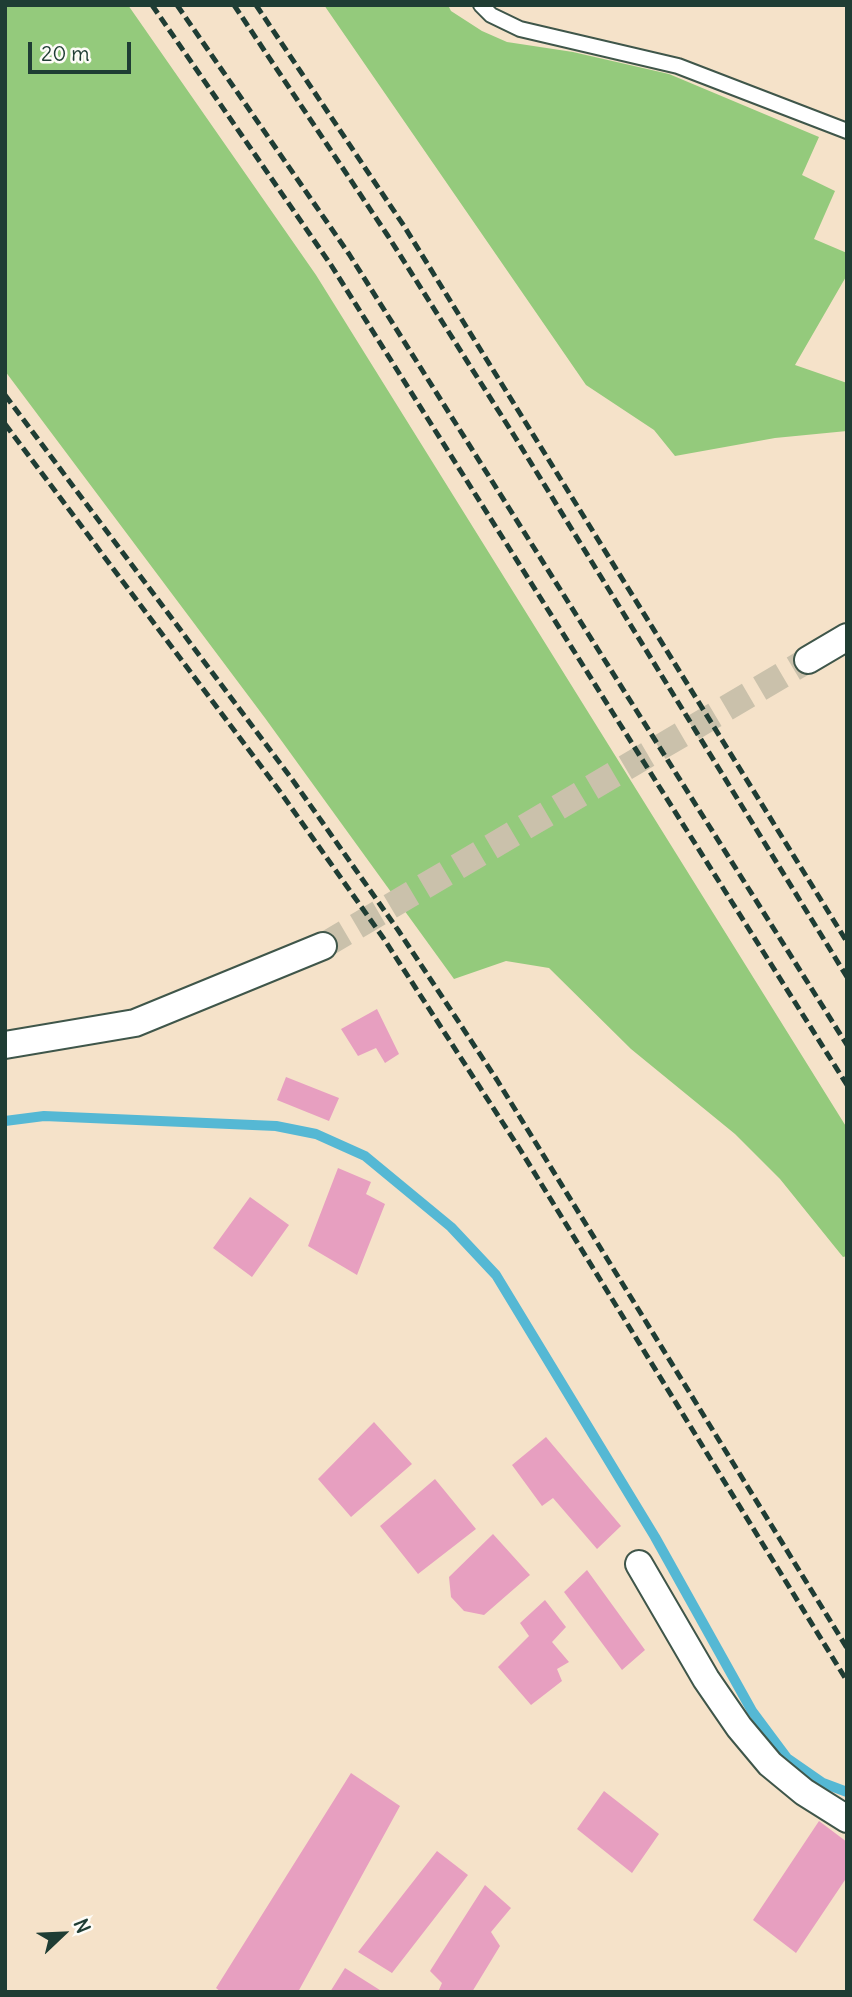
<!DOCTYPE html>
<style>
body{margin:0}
#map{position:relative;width:852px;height:1997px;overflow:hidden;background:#f5e2c9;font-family:Delius,sans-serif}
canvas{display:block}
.frame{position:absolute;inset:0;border:7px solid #1f3d34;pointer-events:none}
.north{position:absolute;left:28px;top:1899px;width:70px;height:70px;-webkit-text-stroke:5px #fdfcf7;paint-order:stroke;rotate:67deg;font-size:19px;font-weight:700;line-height:28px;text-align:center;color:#1f3d34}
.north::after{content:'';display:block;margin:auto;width:24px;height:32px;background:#1f3d34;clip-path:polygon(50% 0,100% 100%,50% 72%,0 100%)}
.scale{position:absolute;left:28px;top:42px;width:103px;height:32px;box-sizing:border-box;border:4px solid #1f3d34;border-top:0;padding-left:9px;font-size:21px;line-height:24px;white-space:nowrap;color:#1f3d34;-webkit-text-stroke:5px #fdfcf7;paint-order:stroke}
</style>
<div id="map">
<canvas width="852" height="1997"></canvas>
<div class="frame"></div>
<div class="north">N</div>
<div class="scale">20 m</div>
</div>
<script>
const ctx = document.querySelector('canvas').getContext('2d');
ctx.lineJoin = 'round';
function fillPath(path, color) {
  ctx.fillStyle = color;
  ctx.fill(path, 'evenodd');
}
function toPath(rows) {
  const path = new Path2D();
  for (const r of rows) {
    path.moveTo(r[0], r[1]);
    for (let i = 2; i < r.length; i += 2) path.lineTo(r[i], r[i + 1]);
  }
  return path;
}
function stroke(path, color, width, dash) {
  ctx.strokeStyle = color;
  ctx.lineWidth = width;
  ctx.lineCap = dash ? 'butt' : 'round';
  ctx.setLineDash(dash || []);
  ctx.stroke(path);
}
const green = toPath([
 [5,5,128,5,316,275,847,1128,847,1256,843,1257,780,1179,735,1134,631,1049,549,968,506,961,454,979,265,718,5,371],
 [324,5,448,5,451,11,482,31,507,42,573,52,669,74,819,137,802,175,835,191,814,239,847,253,847,275,795,365,847,383,847,431,775,438,675,456,654,430,586,385]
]);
const stream = toPath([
 [5,1121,44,1116,276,1126,316,1134,365,1156,451,1227,496,1275,655,1537,752,1711,787,1758,823,1783,847,1792]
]);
const building = toPath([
 [377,1009,399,1054,385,1063,376,1048,358,1056,341,1029],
 [286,1077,339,1098,329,1121,277,1100],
 [338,1168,371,1182,366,1194,385,1204,357,1275,308,1246],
 [250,1197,289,1225,252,1277,213,1248],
 [374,1422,412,1464,351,1517,318,1479],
 [546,1437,621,1526,597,1549,553,1498,542,1506,512,1465],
 [435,1479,476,1529,418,1574,380,1526],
 [493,1534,530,1575,484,1615,464,1611,451,1597,449,1577],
 [587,1570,645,1650,622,1670,564,1592],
 [545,1600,566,1627,552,1642,569,1662,557,1669,562,1681,531,1705,498,1667,529,1636,520,1623],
 [351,1773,400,1806,298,1992,221,1992,216,1988],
 [604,1791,659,1834,632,1873,577,1829],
 [819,1821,847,1842,847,1877,796,1953,753,1920],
 [437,1851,468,1875,392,1973,358,1952],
 [485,1885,511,1908,491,1932,500,1946,472,1992,438,1992,442,1983,430,1971],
 [345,1968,383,1992,330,1992]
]);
const streetTunnel = toPath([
 [323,946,808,660]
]);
const lane = toPath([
 [481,5,491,15,520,29,678,66,847,131]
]);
const street = toPath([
 [808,660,847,637],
 [5,1045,135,1023,323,946],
 [639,1564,706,1679,739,1727,770,1764,804,1792,847,1819]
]);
const rail = toPath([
 [152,5,331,265,847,1085],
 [177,5,349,254,847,1045],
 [234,5,388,236,515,437,847,977],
 [256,5,404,226,847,942],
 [5,395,294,782,398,930,497,1080,847,1648],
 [5,424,281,793,384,939,521,1151,847,1681]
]);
fillPath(green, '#94ca7c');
stroke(stream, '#55b8d4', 10);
fillPath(building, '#e79fc0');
stroke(streetTunnel, '#cac1ab', 26, [26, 13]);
stroke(lane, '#3f564a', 18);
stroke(street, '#3f564a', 30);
stroke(lane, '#fff', 14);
stroke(street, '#fff', 26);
stroke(rail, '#1f3d34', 5, [10, 5]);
</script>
